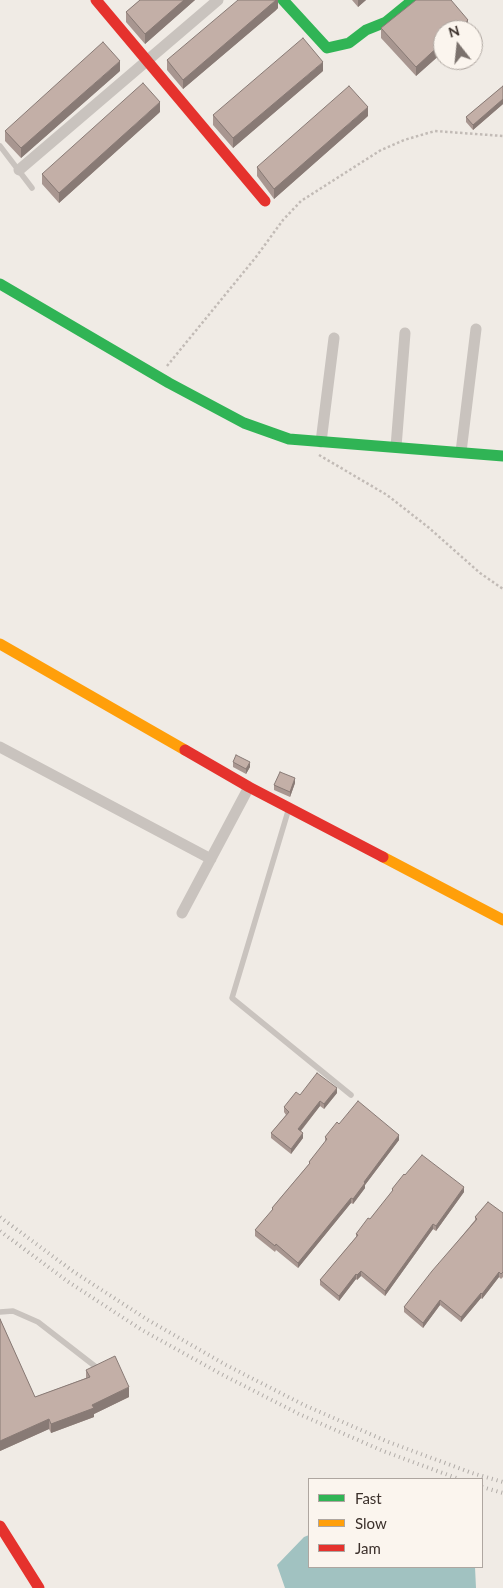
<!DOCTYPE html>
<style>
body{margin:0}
#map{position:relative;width:503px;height:1588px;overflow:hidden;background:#f0ebe5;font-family:Lato,sans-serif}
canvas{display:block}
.legend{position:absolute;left:308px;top:1478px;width:175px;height:90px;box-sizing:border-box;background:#fbf5ee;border:1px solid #aea6a0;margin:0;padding:6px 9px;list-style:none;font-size:15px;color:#3b302b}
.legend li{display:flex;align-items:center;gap:10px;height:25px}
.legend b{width:25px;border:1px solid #aea6a0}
.north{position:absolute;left:433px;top:20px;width:50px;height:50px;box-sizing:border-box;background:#fbf5ee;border:1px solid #aea6a0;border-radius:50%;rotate:344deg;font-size:14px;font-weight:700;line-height:20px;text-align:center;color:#3b302b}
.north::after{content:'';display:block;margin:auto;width:18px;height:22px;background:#7a716c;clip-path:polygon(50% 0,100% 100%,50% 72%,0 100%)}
</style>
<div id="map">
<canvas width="503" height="1588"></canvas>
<ul class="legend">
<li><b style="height:6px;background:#30b455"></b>Fast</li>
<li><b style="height:6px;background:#ff9f0a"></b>Slow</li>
<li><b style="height:6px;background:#e5322d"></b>Jam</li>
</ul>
<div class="north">N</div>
</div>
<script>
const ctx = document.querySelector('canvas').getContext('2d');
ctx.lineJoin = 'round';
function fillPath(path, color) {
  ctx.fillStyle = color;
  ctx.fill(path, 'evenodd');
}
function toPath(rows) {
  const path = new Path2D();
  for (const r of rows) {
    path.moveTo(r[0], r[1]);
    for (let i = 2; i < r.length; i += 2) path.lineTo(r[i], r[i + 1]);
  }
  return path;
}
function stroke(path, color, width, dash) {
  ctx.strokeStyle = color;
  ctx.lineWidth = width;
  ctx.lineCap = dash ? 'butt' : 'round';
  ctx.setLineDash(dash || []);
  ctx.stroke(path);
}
const water = toPath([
 [309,1535,309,1567,475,1567,476,1588,285,1588,277,1565,304,1537]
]);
const path = toPath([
 [167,366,256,257,283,220,301,201,381,150,404,140,435,131,503,136],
 [319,455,387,495,428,527,480,573,503,589]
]);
const lane = toPath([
 [0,146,32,188],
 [289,808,232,998,351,1095],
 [0,1312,13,1311,38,1322,96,1367]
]);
const street = toPath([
 [19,170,218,0],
 [321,442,334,338],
 [396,447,405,333],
 [461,452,476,329],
 [0,747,211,859],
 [182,913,249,787]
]);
const fast = toPath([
 [283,0,327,48,349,43,366,30,386,22,413,0],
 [0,284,169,383,244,423,289,439,503,456]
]);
const slow = toPath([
 [0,644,185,750],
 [383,857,503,920]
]);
const jam = toPath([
 [96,0,265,201],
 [185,750,249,787,383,857],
 [0,1526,39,1588]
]);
const rail = toPath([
 [0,1217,74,1272,148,1320,226,1365,304,1405,386,1441,472,1473,503,1482],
 [0,1231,67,1281,142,1330,221,1374,299,1414,383,1451,459,1479],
 [482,1487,503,1493]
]);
const wall = toPath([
 [140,0,195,0,145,44,126,22,126,12],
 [278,0,278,8,275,11,183,89,167,70,167,60],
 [352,0,366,0,358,7],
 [381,28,468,29,443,30,443,52,416,76,381,38],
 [120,71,21,158,5,141,5,131],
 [323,71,233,148,213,125,213,115],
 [503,86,503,104,473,130,466,122,466,117],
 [160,112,59,203,42,184,42,174],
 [368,116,274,199,257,176,257,167],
 [233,762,250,767,246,774,233,767],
 [295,783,290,797,274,790,274,785],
 [337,1093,324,1109,320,1106,301,1131,303,1138,291,1154,271,1138,271,1133,286,1115,284,1112,284,1107],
 [339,1124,399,1140,365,1185,365,1188,353,1204,351,1203,298,1268,276,1250,275,1252,255,1236,255,1230,272,1211,272,1208,309,1164,309,1162,325,1143,325,1137],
 [405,1175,464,1192,436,1231,433,1229,385,1296,361,1276,357,1280,356,1279,339,1301,320,1285,320,1280,356,1237,356,1234,370,1219,392,1192,392,1189],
 [503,1213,503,1277,501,1279,499,1277,482,1299,481,1298,461,1322,440,1305,423,1328,404,1312,404,1307,475,1220,475,1217],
 [0,1319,35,1397,86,1378,86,1370,129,1397,94,1414,94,1417,51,1433,49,1429,0,1451]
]);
const shadedWall = toPath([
 [184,0,195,0,145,44,145,34],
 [276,0,278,0,278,8,275,11,183,89,183,80],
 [358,0,366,0,358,7],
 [468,20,468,29,457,30],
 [443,42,443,52,416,76,416,67],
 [120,61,120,71,21,158,21,148],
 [323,62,323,71,233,148,233,138],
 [503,99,503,104,473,130,473,125],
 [160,102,160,112,59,203,59,193],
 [368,107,368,116,274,199,274,189],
 [250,762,250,767,246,774,246,769],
 [295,778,295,783,290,797,290,792],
 [337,1088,337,1093,324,1109,324,1104],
 [320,1101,320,1106,298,1134,298,1129],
 [303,1133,303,1138,291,1154,291,1149],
 [399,1135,399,1140,365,1185,365,1188,353,1204,353,1199,364,1182],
 [464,1187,464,1192,436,1231,436,1226],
 [351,1198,351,1203,298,1268,298,1263],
 [433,1224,433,1229,385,1296,385,1291],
 [361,1271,361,1276,357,1280,357,1275],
 [499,1272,499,1277,482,1299,482,1294],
 [356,1274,356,1279,339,1301,339,1296],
 [481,1293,481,1298,461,1322,461,1317],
 [440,1300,440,1305,423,1328,423,1323],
 [129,1387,129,1397,94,1414,94,1417,51,1433,51,1424],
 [49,1419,49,1429,0,1451,0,1441]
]);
const building = toPath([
 [140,0,184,0,145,34,126,12,140,0],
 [238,0,276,0,183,80,167,60,238,0],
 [416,0,451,0,468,20,457,30,443,30,443,42,416,67,381,28,416,0],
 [303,38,323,62,233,138,213,115,303,38],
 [103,42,120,61,21,148,5,131,103,42],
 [143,83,160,102,59,193,42,174,143,83],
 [349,86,368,107,274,189,257,167,349,86],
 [503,86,503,99,473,125,466,117,503,86],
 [236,755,250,762,246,769,233,762,236,755],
 [280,772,295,778,290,792,274,785,280,772],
 [317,1073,337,1088,324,1104,320,1101,298,1129,303,1133,291,1149,271,1133,289,1112,284,1107,296,1092,300,1095,317,1073],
 [358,1101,399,1135,364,1182,365,1183,353,1199,351,1198,298,1263,276,1244,275,1246,255,1230,273,1209,272,1208,310,1163,309,1162,327,1139,325,1137,337,1122,339,1124,358,1101],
 [422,1155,464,1187,436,1226,433,1224,385,1291,361,1271,357,1275,356,1274,339,1296,320,1280,358,1235,356,1234,368,1218,370,1219,393,1190,392,1189,404,1174,405,1175,422,1155],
 [488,1202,503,1213,503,1272,501,1274,499,1272,482,1294,481,1293,461,1317,440,1300,423,1323,404,1307,432,1271,477,1219,475,1217,488,1202],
 [0,1319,35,1397,90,1377,86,1370,115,1356,129,1387,92,1405,94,1408,51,1424,49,1419,0,1441,0,1319]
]);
fillPath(water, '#a1c2c1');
stroke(path, '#c2bbb6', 2.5, [2.5, 2.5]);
stroke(lane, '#c9c3be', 5.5);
stroke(street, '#c9c3be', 11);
stroke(fast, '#30b455', 11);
stroke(slow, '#ff9f0a', 11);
stroke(jam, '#e5322d', 11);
stroke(rail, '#b1aca8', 4, [1, 4]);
fillPath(wall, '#a89690');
fillPath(shadedWall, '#887a75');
fillPath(building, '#c3afa7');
stroke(building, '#887a75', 1);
</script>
